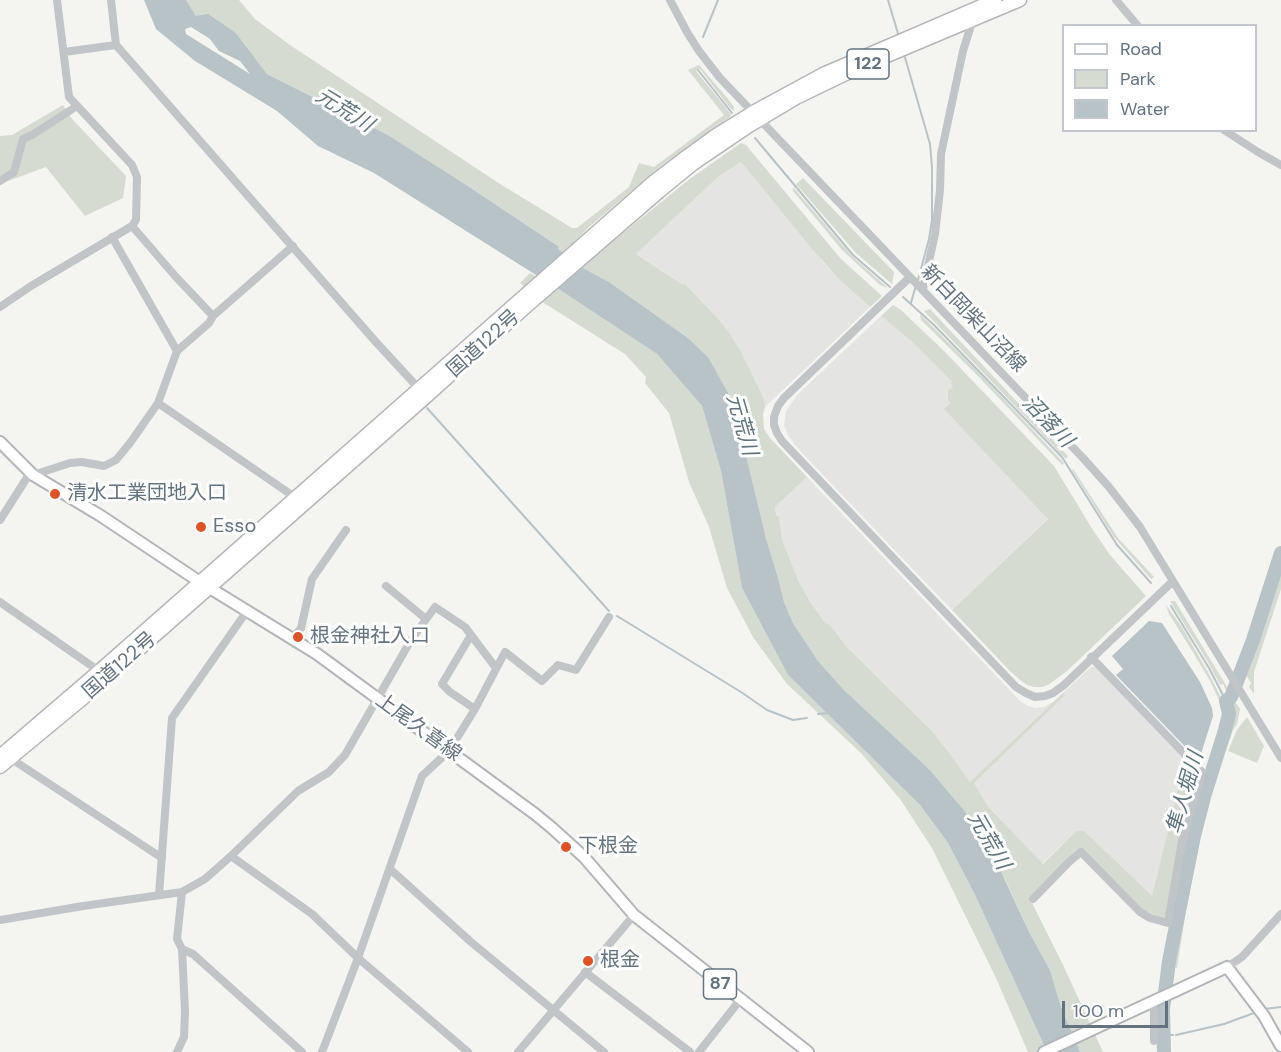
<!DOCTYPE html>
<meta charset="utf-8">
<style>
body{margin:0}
#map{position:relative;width:1281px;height:1052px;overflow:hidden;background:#f4f4f0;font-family:"DM Sans",sans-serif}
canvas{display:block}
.legend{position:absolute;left:1062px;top:24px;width:195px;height:108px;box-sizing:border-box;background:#fff;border:2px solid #c1c7cc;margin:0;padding:8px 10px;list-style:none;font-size:18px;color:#637380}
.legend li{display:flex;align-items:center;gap:12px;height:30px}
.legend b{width:30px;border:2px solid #c1c7cc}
.scale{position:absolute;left:1062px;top:1001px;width:106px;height:27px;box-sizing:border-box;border:3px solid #637380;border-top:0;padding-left:8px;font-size:18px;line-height:21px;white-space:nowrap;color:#637380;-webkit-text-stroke:4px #fff;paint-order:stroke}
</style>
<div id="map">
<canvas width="1281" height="1052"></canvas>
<ul class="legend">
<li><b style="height:8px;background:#fff"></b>Road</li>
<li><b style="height:16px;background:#d5dbd1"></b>Park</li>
<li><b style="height:16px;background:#b8c3c7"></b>Water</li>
</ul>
<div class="scale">100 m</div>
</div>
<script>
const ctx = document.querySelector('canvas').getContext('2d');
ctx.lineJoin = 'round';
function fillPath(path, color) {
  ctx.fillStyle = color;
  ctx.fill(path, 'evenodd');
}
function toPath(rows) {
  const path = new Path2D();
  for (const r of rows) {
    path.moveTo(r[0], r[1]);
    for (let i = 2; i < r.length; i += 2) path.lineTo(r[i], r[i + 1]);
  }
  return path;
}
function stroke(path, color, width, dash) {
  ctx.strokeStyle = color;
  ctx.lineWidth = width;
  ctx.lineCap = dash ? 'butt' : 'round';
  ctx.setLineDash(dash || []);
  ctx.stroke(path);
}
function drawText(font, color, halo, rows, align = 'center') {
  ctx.font = font + ' "DM Sans","Noto Sans JP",sans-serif';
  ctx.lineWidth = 6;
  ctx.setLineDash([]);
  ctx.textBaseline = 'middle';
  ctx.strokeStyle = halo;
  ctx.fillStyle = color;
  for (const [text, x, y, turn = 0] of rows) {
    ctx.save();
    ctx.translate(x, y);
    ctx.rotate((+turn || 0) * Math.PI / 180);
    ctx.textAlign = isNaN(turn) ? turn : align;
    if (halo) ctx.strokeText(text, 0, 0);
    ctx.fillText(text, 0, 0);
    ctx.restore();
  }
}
const built = toPath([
 [741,162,828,268,870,307,765,407,764,399,753,377,729,332,683,285,636,254,719,176],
 [881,316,910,340,952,382,1060,507,952,610,801,452,788,435,784,425,786,411,797,395],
 [807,477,1020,701,1028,706,1035,708,1044,707,1053,702,1091,667,1096,667,1185,760,1152,897,1076,831,1022,883,979,796,950,754,932,731,847,647,830,625,825,624,810,602,798,580,782,539,779,517,776,515,775,507]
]);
const green = toPath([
 [186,0,239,0,255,19,290,45,497,182,572,228,577,228,629,187,639,163,654,167,724,115,688,70,699,65,729,100,734,107,734,111,730,108,700,69,696,71,731,114,730,117,662,165,588,228,576,241,596,255,691,178,741,143,746,145,841,259,882,296,870,307,839,279,812,249,741,162,719,176,636,254,683,285,685,284,717,318,729,332,742,354,764,399,765,407,763,415,764,429,770,438,807,477,775,507,776,515,779,517,782,539,798,580,810,602,825,623,830,625,847,647,932,731,950,754,970,782,1063,693,1065,695,974,783,988,807,1043,864,1076,831,1084,831,1152,896,1185,760,1196,772,1166,916,1163,919,1143,910,1081,849,1032,897,1029,897,1063,965,1103,1052,1080,1052,1061,1007,1050,970,1029,932,1005,879,928,768,844,690,818,661,793,623,784,602,777,574,708,357,688,338,609,282,585,269,559,250,558,246,471,188,388,135,267,74,236,33,196,16],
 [63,105,72,119,126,176,123,198,85,216,46,167,0,184,0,136,12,135],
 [803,178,894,272,892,284,856,253,796,184],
 [793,187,852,256,888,288,880,285,842,250,793,191],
 [530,273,563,292,657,354,702,406,721,471,742,588,788,675,920,805,948,843,975,895,1047,1052,1028,1052,996,978,932,848,900,799,861,753,787,684,753,637,727,588,709,527,689,482,669,413,645,383,646,377,625,354,544,303,520,283],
 [893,305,901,310,945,352,1054,466,1091,527,1110,555,1146,596,1067,671,1048,685,1042,687,1034,687,1027,685,1020,680,1010,671,952,610,1048,519,944,409,951,403,948,400,948,389,950,390,953,386,951,383,952,382,910,340,881,316],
 [930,309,1068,456,1066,459,924,311],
 [920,314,980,374,1064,463,1062,465,978,376,921,320],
 [1073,469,1118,538,1154,577,1151,579,1113,536,1072,470],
 [1281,561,1281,589,1254,672,1254,694,1249,687,1251,683,1244,672,1255,645],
 [1170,601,1175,601,1230,692,1228,695,1223,684,1220,685,1208,662],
 [1166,605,1182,627,1209,674,1226,707,1227,714,1218,752,1194,824,1185,864,1168,966,1164,967,1186,844,1203,781,1223,721,1224,713,1220,702,1210,681,1194,654,1169,614],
 [1233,698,1240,709,1237,724,1233,730,1214,784,1201,835,1185,916,1177,968,1174,967,1194,844,1208,796,1230,732,1232,713,1229,704],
 [1247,717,1264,746,1257,763,1228,751,1237,730]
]);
const water = toPath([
 [144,0,186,0,196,16,208,14,236,33,267,74,388,135,471,188,558,246,559,250,585,269,609,282,688,338,708,357,728,393,738,423,766,539,777,574,784,602,793,623,818,661,844,690,928,768,966,813,991,850,1029,932,1050,970,1061,1007,1080,1052,1047,1052,975,895,948,843,920,805,788,675,742,588,721,471,702,406,657,354,563,292,374,173,318,146,277,111,195,61,156,29],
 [191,27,210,39,219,51,240,61,250,74,186,34,185,29],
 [1149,621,1162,623,1200,682,1212,708,1213,716,1200,757,1196,758,1116,675,1123,669,1112,656]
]);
const stream = toPath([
 [888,0,899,37],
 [703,37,718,0],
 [904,54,930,144,932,167,932,220,929,239,918,280],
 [698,70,732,113],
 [755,138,853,255,890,287],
 [903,297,934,325,1062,457,1117,545,1151,583],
 [911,303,916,285],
 [427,408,609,611],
 [1171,606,1209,668,1226,701],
 [617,616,741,692,767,710,793,720,807,718],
 [818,714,830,713],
 [1264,1009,1281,1007],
 [1164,1035,1173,1035],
 [1176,1035,1224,1024,1254,1013]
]);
const river = toPath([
 [1164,1052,1163,1009,1169,961,1194,836,1204,797,1225,730,1229,714,1226,701,1231,697,1253,640,1281,553]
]);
const minor = toPath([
 [111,0,116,45],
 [670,0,687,32,699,51,720,78,1083,458,1109,487,1140,527,1281,758],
 [1116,0,1138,26],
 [64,52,116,45,375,341,422,392],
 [1224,130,1258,152,1281,165],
 [0,181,14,172,23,139,32,135,77,106],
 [132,226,176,277,213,316,293,246],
 [112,237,177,351],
 [910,277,784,398,778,406,774,417,774,425,777,433,782,441,1016,687,1026,693,1035,697,1045,696,1053,693,1064,685,1173,581],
 [923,289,935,234,940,190,941,154,963,51,973,19],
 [0,307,31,286,132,226,136,220,137,177,132,165,69,97,57,0],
 [158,403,299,500],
 [33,475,70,463,82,462,104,466,116,460,130,443,158,403,177,351,209,323,213,316],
 [0,520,30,473],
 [386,586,426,619],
 [0,602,99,671],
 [471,635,496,668],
 [292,639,301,628,312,579,346,530],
 [7,756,162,858],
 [231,856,312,914,358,958,468,1052],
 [390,869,471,942,604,1052],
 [159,895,172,718,247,611],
 [1033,899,1069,862,1081,852,1140,912,1150,918,1168,923,1182,841,1202,772,1091,657],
 [0,920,83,906,182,892],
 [182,949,193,954,302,1052],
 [1227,967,1242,957,1281,914],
 [585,972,690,1052],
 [1152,1002,1154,1011,1154,1041],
 [177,1052,184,1037,185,1011,182,949,177,939,182,892,205,879,231,856,298,791,329,772,345,755,411,640,435,607,465,627,471,635,442,684,450,692,475,709],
 [322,1052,358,958,422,776,449,751,475,709,505,652,542,681,558,665,576,670,609,617],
 [518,1052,634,915],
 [699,1052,740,1000]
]);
const major = toPath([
 [0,442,33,475,101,516,200,582,317,654,535,814,552,828,584,857,634,915,808,1052],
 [1044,1052,1227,967,1264,1016,1281,1046]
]);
const highway = toPath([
 [0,756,99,671,653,182,687,156,716,135,753,112,823,74,995,0],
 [0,767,92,691,426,397,527,306,660,191,693,164,749,126,796,98,856,69,1020,0]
]);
const markers = [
 [55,494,6,"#df5325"],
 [201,527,6,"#df5325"],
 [298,637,6,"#df5325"],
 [566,847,6,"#df5325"],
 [588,961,6,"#df5325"]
];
const shields = [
 [868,64,42],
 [720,984,33]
];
const shieldNames = [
 ["122",868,64],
 ["87",720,984]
];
const streetNames = [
 ["新白岡柴山沼線",973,319,46],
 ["国道122号",484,344,-42],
 ["国道122号",120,666,-41],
 ["上尾久喜線",418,728,36]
];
const poiNames = [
 ["清水工業団地入口",67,494],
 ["Esso",213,527],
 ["根金神社入口",310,637],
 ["下根金",578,847],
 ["根金",600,961]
];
const waterNames = [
 ["元荒川",344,111,32],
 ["沼落川",1047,422,46],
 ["元荒川",741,425,74],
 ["隼人堀川",1186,793,-74],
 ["元荒川",988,841,60]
];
fillPath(built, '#e4e5e3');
fillPath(green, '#d5dbd1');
fillPath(water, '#b8c3c7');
stroke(stream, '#b8c3c7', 2);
stroke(river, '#b8c3c7', 14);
stroke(major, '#b2b6ba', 14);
stroke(highway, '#b4b7ba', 15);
stroke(minor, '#c1c5c8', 8);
stroke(major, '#fff', 10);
stroke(highway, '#fff', 12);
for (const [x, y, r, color] of markers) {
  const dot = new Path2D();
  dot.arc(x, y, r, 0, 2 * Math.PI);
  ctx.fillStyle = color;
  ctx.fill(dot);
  stroke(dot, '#fff', 2);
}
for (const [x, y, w] of shields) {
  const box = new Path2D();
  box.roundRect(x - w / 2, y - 15, w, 30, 4.5);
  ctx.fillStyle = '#fff';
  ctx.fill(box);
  stroke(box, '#637380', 1.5);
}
drawText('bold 18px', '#637380', null, shieldNames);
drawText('20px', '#637380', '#fff', streetNames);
drawText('20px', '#637380', '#fff', poiNames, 'left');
drawText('italic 21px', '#5f757e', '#fff', waterNames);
</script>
